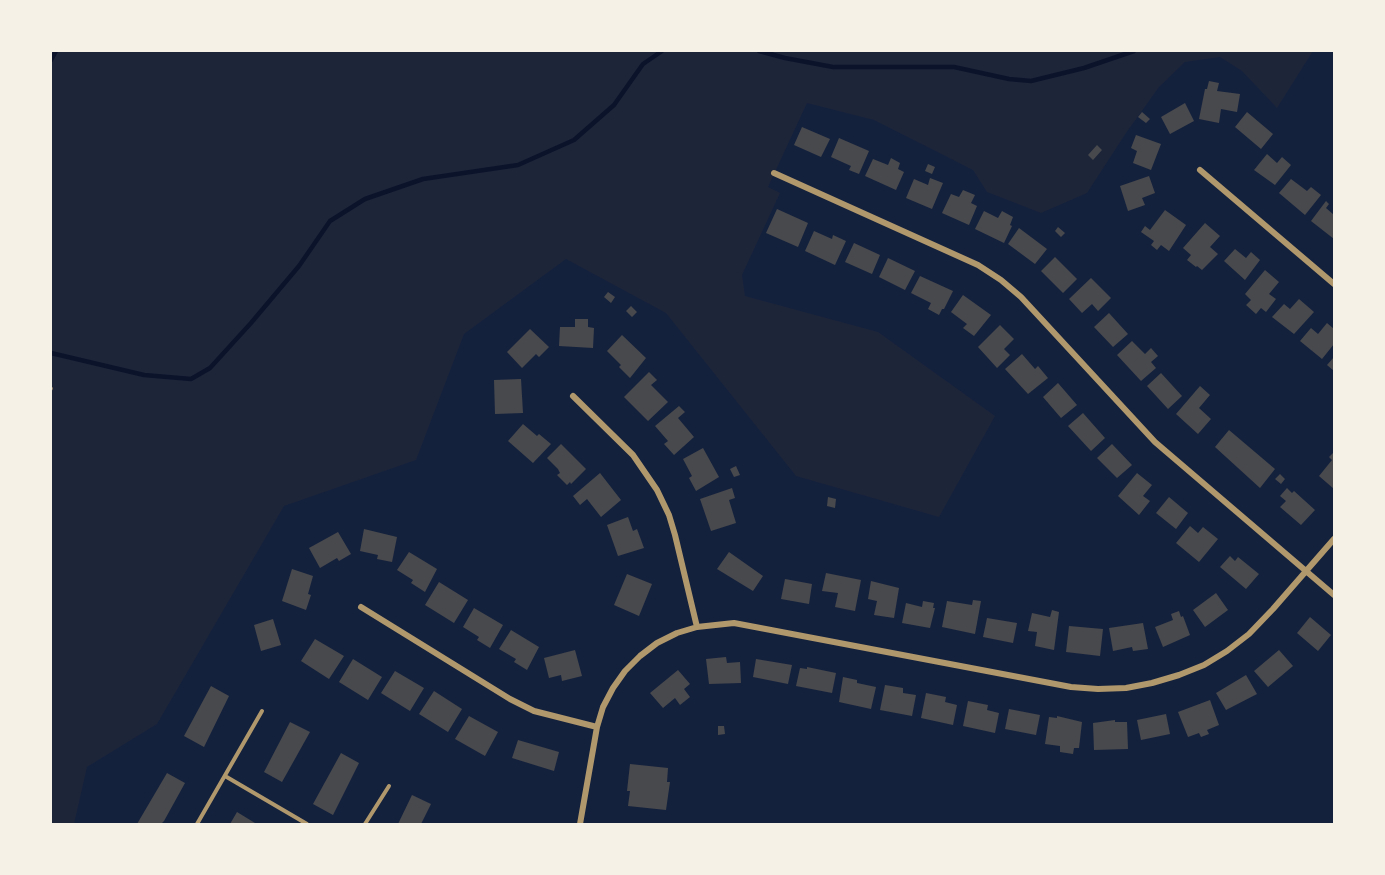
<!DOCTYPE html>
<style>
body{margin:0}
#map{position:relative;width:1385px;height:875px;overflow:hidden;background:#14213d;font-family:Figtree,sans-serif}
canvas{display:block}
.frame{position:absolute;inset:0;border:52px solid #f6f1e7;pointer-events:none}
</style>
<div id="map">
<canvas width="1385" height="875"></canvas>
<div class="frame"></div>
</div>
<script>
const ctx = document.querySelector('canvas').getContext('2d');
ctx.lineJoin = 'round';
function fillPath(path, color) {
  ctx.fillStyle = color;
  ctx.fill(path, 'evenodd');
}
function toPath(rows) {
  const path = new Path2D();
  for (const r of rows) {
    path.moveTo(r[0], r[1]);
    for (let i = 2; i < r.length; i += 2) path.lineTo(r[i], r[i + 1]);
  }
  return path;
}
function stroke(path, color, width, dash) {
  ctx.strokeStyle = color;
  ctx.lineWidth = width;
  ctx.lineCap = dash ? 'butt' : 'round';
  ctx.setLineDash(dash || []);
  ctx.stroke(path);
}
const green = toPath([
 [51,51,1313,51,1277,108,1242,71,1220,57,1185,62,1159,87,1126,133,1087,193,1041,213,987,192,973,170,874,120,807,103,768,187,780,193,742,275,745,296,878,332,995,416,939,517,796,476,666,313,566,259,464,334,416,460,284,506,157,724,87,767,74,824,51,824]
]);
const stream = toPath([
 [759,51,785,58,833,67,954,67,1009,79,1031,81,1084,68,1134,51],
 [51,60,56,51],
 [51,353,144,375,191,379,210,368,251,323,299,266,330,221,365,199,423,179,518,165,574,140,614,105,643,64,662,51]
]);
const building = toPath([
 [1209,81,1219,83,1217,91,1240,94,1237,112,1221,109,1219,123,1199,119,1205,89,1207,89],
 [1185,103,1194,121,1170,134,1161,117],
 [1142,112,1150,119,1146,123,1138,117],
 [1247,112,1273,134,1261,149,1235,127],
 [802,127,830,139,821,157,794,145],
 [1136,135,1161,144,1151,170,1133,163,1137,151,1131,148],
 [839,138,869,151,859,174,849,170,851,166,831,157],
 [1097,145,1102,150,1093,160,1088,155],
 [1267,154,1277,163,1282,157,1291,165,1275,185,1254,170],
 [891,158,900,163,898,169,904,172,896,190,865,176,873,159,888,165],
 [928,164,935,167,932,174,925,171],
 [1149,176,1155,193,1142,198,1145,205,1128,211,1120,186],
 [930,178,943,183,932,209,906,198,914,179,928,185],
 [1291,179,1307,191,1311,187,1321,195,1305,215,1279,193],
 [963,190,975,195,971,203,977,206,969,225,942,213,951,194,959,197],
 [1326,201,1329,204,1326,208,1334,215,1334,239,1311,221],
 [777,209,808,223,798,247,766,233],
 [1165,210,1186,225,1169,251,1161,245,1157,250,1151,245,1154,241,1141,232,1145,226,1150,230],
 [984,211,998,218,1002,211,1013,217,1010,225,1012,226,1004,243,975,229],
 [1205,223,1220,236,1210,247,1218,254,1202,270,1197,266,1196,267,1187,260,1191,255,1183,248],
 [1058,227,1065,233,1061,237,1055,231],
 [1019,228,1047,249,1035,264,1008,244],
 [814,231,832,239,833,235,846,241,835,265,805,251],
 [854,243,880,255,872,274,845,262],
 [1235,249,1246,258,1251,252,1260,260,1245,280,1224,261],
 [1055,257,1077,279,1063,293,1041,271],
 [888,258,915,271,905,290,879,277],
 [1265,270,1279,282,1269,294,1276,299,1266,312,1261,308,1256,314,1246,305,1251,300,1245,294],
 [920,276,953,291,944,309,942,309,939,315,928,309,931,303,911,293],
 [1091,278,1111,298,1098,311,1092,304,1082,313,1069,299],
 [608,292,615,297,611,303,604,297],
 [963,295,991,315,974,336,963,328,967,324,951,312],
 [1299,299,1314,312,1294,334,1272,317,1284,304,1290,309],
 [631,306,637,312,632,317,626,311],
 [1109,313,1128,334,1113,347,1094,327],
 [575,319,588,319,588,327,594,328,593,348,559,346,560,327,575,327],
 [1327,323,1334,329,1334,344,1322,359,1300,341,1311,328,1318,334],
 [1000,325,1014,339,1004,349,1010,355,997,368,978,347],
 [530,329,549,347,539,357,536,354,522,368,507,352],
 [622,335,646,358,630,378,619,367,621,365,607,351],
 [1132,341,1145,354,1151,348,1158,356,1151,362,1156,368,1141,381,1117,355],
 [1022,354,1035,369,1038,366,1048,378,1028,394,1005,369],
 [1334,357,1334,371,1327,365],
 [649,372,657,380,651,385,668,402,648,421,624,397],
 [1161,373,1182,396,1168,409,1147,386],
 [521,379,523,413,495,414,494,380],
 [1058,383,1077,405,1061,418,1043,397],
 [1200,386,1210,395,1199,408,1211,419,1198,434,1176,414],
 [679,406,685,412,678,418,694,437,674,455,664,444,668,441,655,426],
 [1083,413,1105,438,1091,451,1068,426],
 [523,424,537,436,539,434,551,444,533,463,508,441],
 [1229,430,1275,469,1260,488,1215,447],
 [561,444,586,469,571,484,570,482,567,485,557,475,560,473,558,469,547,458],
 [1112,444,1132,465,1117,478,1097,458],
 [703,448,719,477,696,491,689,478,692,476,683,459],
 [1333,453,1334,454,1334,489,1319,476,1332,460,1329,457],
 [736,466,740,475,734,477,730,469],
 [600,473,621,500,601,517,587,499,580,505,573,496],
 [1137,473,1152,485,1143,496,1150,501,1139,515,1118,496],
 [1280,474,1285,479,1281,484,1275,479],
 [732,488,735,498,729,500,736,523,711,531,700,499],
 [1287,488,1292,493,1294,491,1315,510,1301,525,1280,507,1286,501,1280,496],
 [828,497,836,499,835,508,827,506],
 [1169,497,1188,513,1176,529,1156,513],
 [628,517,633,531,637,529,644,548,618,556,607,525],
 [1190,526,1198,533,1203,527,1218,539,1199,562,1176,543],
 [364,529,397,537,392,562,377,559,378,555,360,551],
 [338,532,351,554,339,561,337,558,320,568,309,548],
 [409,552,437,569,425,592,411,583,413,580,397,570],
 [729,552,763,576,753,591,717,569],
 [1230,556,1235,561,1238,557,1259,574,1246,589,1220,567],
 [292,569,313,576,308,594,311,595,306,610,282,601],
 [826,573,861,580,855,611,835,607,838,593,822,591],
 [627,574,652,584,639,616,614,605],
 [785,579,812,584,809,604,781,599],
 [871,581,899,588,894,618,874,615,877,601,868,599],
 [439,582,468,600,454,623,425,605],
 [1216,593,1228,610,1205,627,1193,610],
 [973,600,981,601,975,634,942,627,947,601,972,605],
 [923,601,934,603,933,608,935,608,930,628,902,623,906,603,922,607],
 [474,608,503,625,490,648,477,640,479,637,463,627],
 [1052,610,1059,612,1054,650,1035,646,1037,632,1028,631,1032,613,1050,617],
 [1179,611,1181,617,1183,616,1190,635,1163,647,1155,627,1173,620,1171,614],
 [1310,617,1331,635,1318,651,1297,633],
 [987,618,1017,623,1013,643,983,637],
 [273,619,281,645,261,651,254,625],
 [1143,623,1148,649,1133,651,1132,647,1113,651,1109,628],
 [1069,626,1103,629,1100,656,1066,652],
 [511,630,539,647,527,670,514,662,516,659,499,649],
 [315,639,344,656,329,679,301,661],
 [575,650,582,676,562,681,561,675,549,678,544,658],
 [1279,650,1293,666,1268,687,1254,671],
 [726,657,727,663,740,662,741,683,709,684,706,659],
 [353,659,382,677,368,700,339,682],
 [756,659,792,665,788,684,753,677],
 [807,667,836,673,832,693,796,686,800,668,807,669],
 [678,670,690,684,684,689,690,697,680,705,675,698,663,708,650,693],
 [395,671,424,688,410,711,381,693],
 [1246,675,1257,694,1226,710,1216,693],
 [843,677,857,680,857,683,876,687,871,709,839,702],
 [885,685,903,688,903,693,916,695,912,716,880,710],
 [211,686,229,696,204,747,184,736],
 [434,691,462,709,448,732,419,714],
 [926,693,946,697,945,702,957,705,953,725,921,718],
 [1210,700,1219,725,1207,730,1209,734,1201,737,1199,733,1188,737,1178,712],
 [968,701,988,705,987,710,999,713,995,733,963,726],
 [1009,709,1040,715,1036,735,1005,729],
 [1166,714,1170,734,1141,740,1137,720],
 [469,716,498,732,485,756,455,739],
 [1057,716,1082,722,1079,748,1074,748,1073,754,1060,752,1060,746,1045,744,1049,717,1057,718],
 [1115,720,1115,722,1127,722,1128,749,1094,750,1093,723],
 [290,722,310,732,282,782,264,772],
 [718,726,724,726,725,734,718,735],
 [518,740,559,752,554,771,512,758],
 [341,753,359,763,333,815,313,804],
 [630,764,668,768,667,782,670,782,666,810,628,806,630,791,627,791],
 [167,773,185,783,164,821,161,824,137,824],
 [412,795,431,804,421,824,398,824],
 [237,812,255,823,254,824,230,824]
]);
const path = toPath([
 [51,388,51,389]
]);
const service = toPath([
 [225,776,307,824],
 [197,824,262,711],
 [365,824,389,786]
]);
const minor = toPath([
 [1200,170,1334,284],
 [774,173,978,265,1001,280,1021,297,1155,442,1334,595],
 [573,396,633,455,657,490,669,515,675,535,697,627],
 [361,607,510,699,534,711,597,727],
 [580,824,597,727,603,707,613,688,625,671,640,656,657,643,677,633,697,627,734,623,1071,687,1098,689,1126,688,1152,683,1179,675,1204,665,1227,651,1249,634,1273,609,1334,539]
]);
fillPath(green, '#1d2539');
stroke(stream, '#0b132b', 4.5);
fillPath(building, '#48494c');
stroke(path, '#e5c07b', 3);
stroke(service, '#b1986c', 4);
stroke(minor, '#b1986c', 6);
</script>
